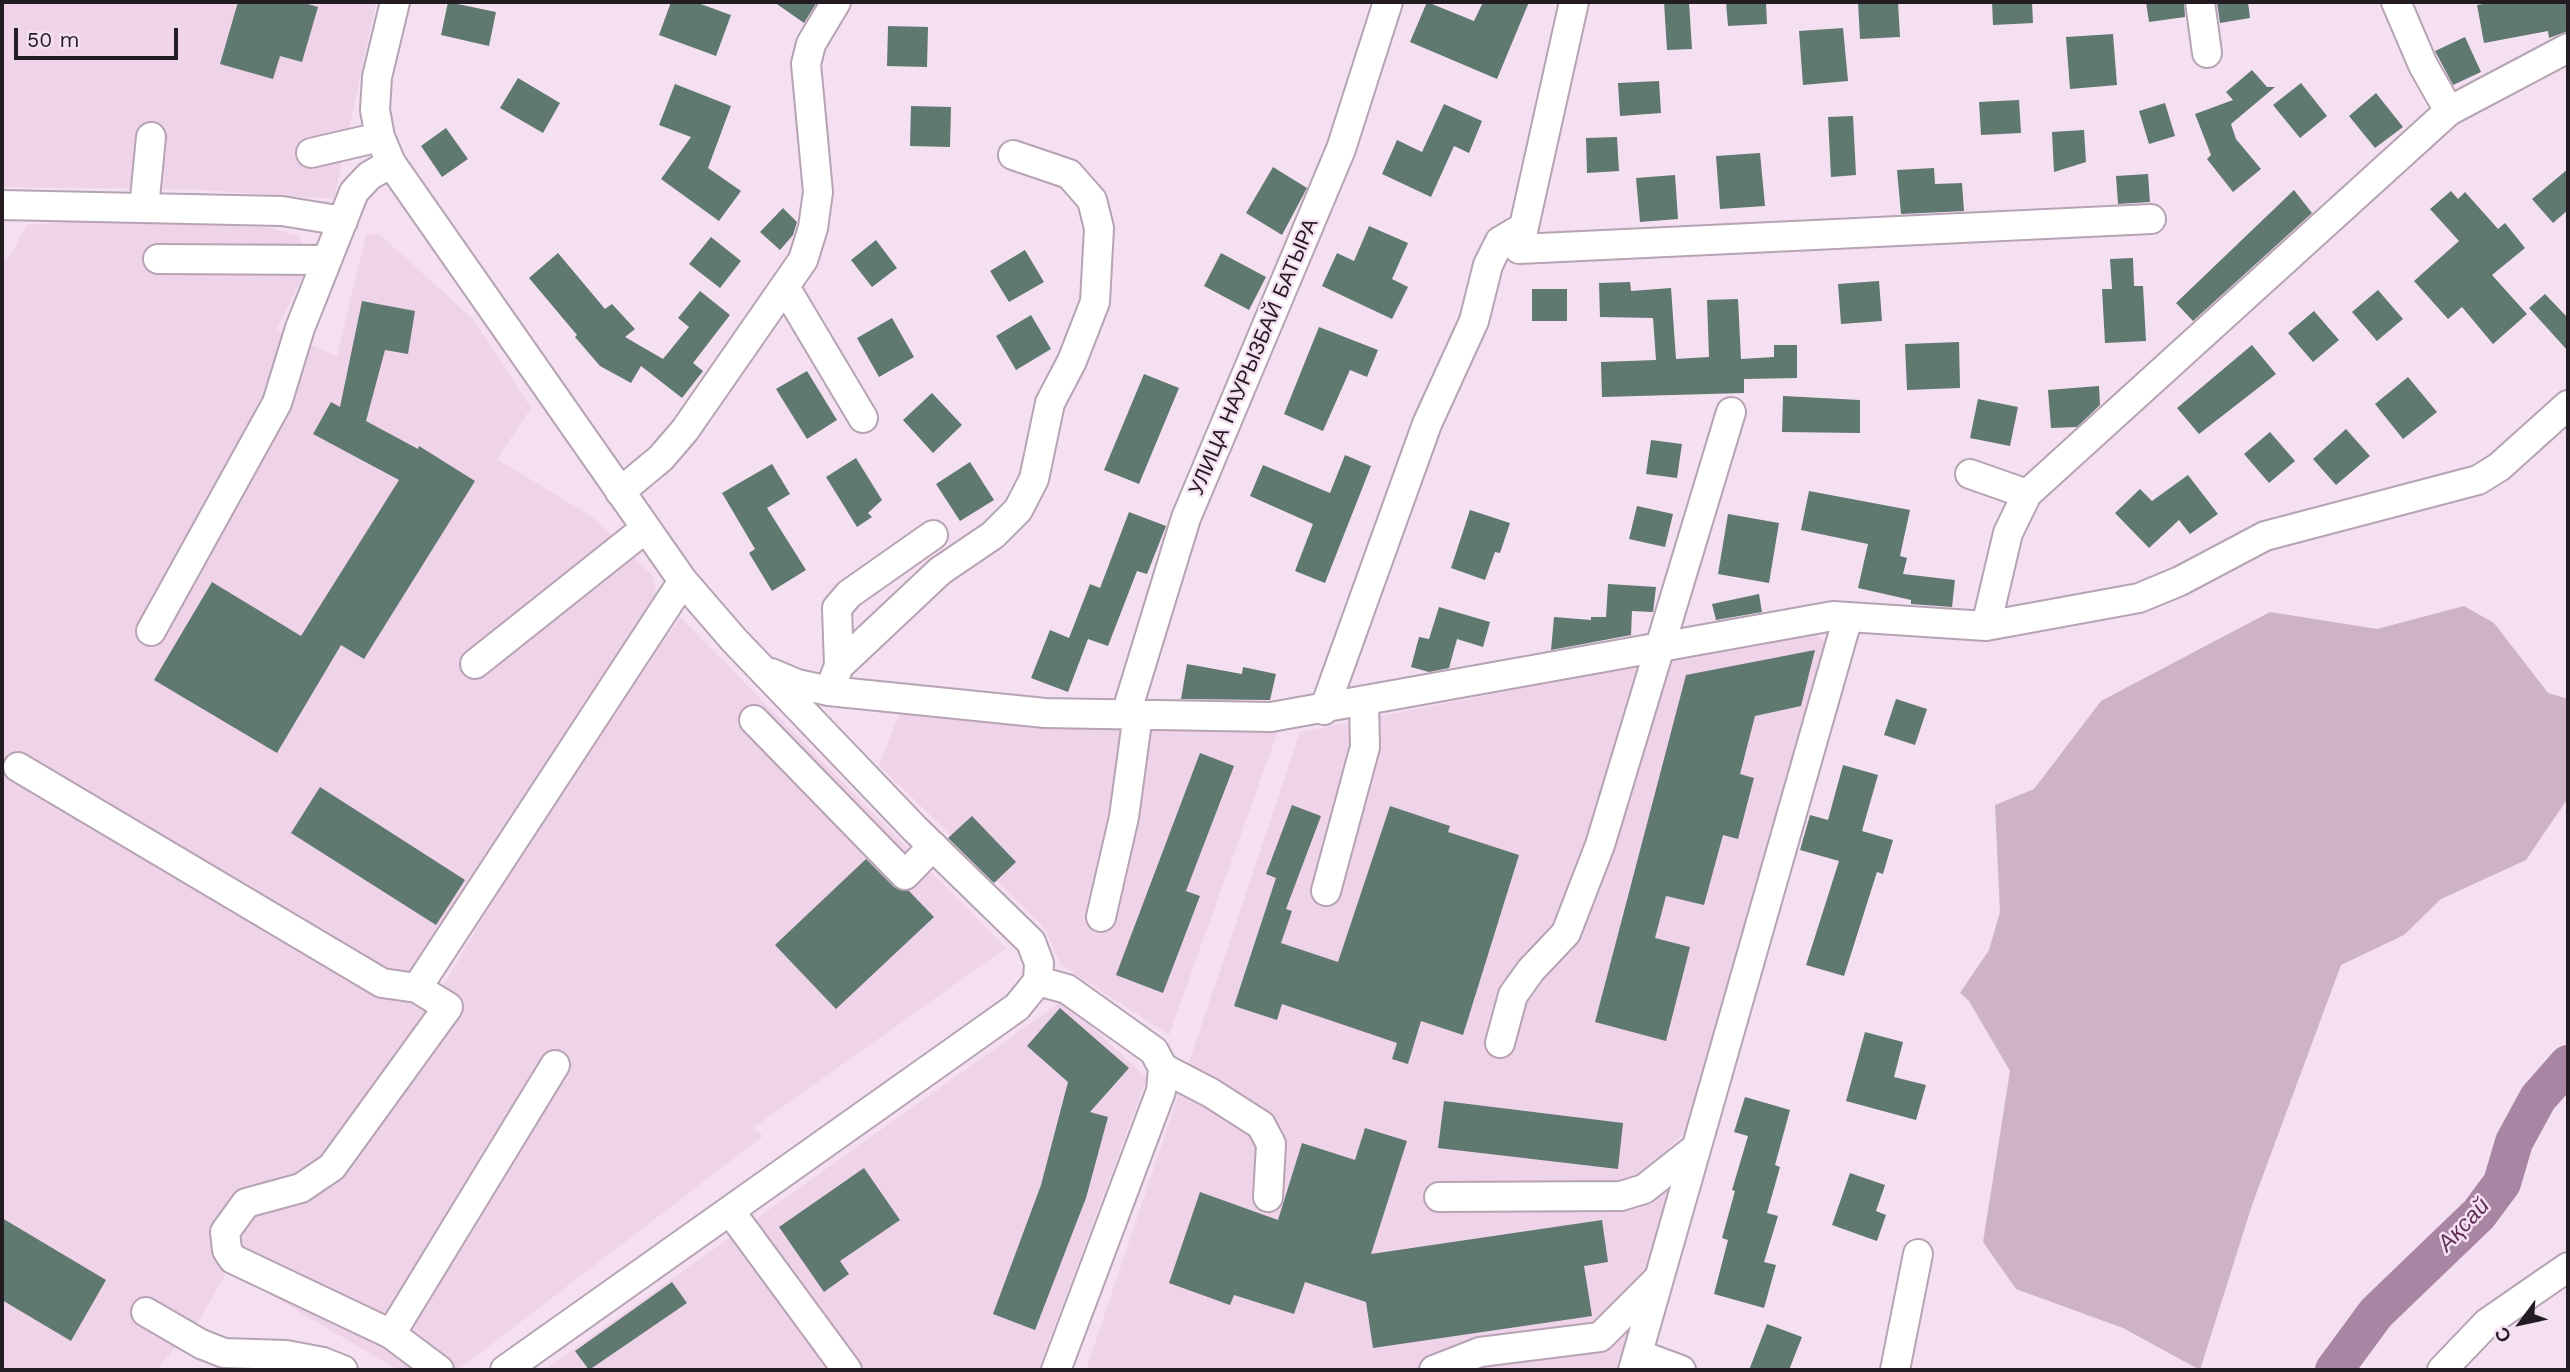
<!DOCTYPE html>
<meta charset="utf-8">
<style>
body{margin:0}
#map{position:relative;width:2570px;height:1372px;overflow:hidden;background:#f5e0f1;font-family:"Work Sans",sans-serif}
canvas{display:block}
.frame{position:absolute;inset:0;border:4px solid #231c22;pointer-events:none}
.north{position:absolute;left:2486px;top:1288px;width:70px;height:70px;-webkit-text-stroke:5px #f5e0f1;paint-order:stroke;rotate:237deg;font-size:19px;font-weight:700;line-height:28px;text-align:center;color:#231c22}
.north::after{content:'';display:block;margin:auto;width:24px;height:32px;background:#231c22;clip-path:polygon(50% 0,100% 100%,50% 72%,0 100%)}
.scale{position:absolute;left:14px;top:28px;width:164px;height:32px;box-sizing:border-box;border:4px solid #231c22;border-top:0;padding-left:9px;font-size:21px;line-height:24px;white-space:nowrap;color:#231c22;-webkit-text-stroke:5px #f5e0f1;paint-order:stroke}
</style>
<div id="map">
<canvas width="2570" height="1372"></canvas>
<div class="frame"></div>
<div class="north">С</div>
<div class="scale">50 m</div>
</div>
<script>
const ctx = document.querySelector('canvas').getContext('2d');
ctx.lineJoin = 'round';
function fillPath(path, color) {
  ctx.fillStyle = color;
  ctx.fill(path, 'evenodd');
}
function toPath(rows) {
  const path = new Path2D();
  for (const r of rows) {
    path.moveTo(r[0], r[1]);
    for (let i = 2; i < r.length; i += 2) path.lineTo(r[i], r[i + 1]);
  }
  return path;
}
function stroke(path, color, width, dash) {
  ctx.strokeStyle = color;
  ctx.lineWidth = width;
  ctx.lineCap = dash ? 'butt' : 'round';
  ctx.setLineDash(dash || []);
  ctx.stroke(path);
}
function drawText(font, color, halo, rows, align = 'center') {
  ctx.font = font + ' "Work Sans",sans-serif';
  ctx.lineWidth = 5;
  ctx.setLineDash([]);
  ctx.textBaseline = 'middle';
  ctx.strokeStyle = halo;
  ctx.fillStyle = color;
  for (const [text, x, y, turn = 0] of rows) {
    ctx.save();
    ctx.translate(x, y);
    ctx.rotate((+turn || 0) * Math.PI / 180);
    ctx.textAlign = isNaN(turn) ? turn : align;
    if (halo) ctx.strokeText(text, 0, 0);
    ctx.fillText(text, 0, 0);
    ctx.restore();
  }
}
const built = toPath([
 [2,2,376,2,334,199,187,189,2,187],
 [98,220,266,227,300,236,308,266,276,330,337,356,366,235,378,233,473,319,531,408,497,459,591,516,653,576,657,599,445,919,402,1000,428,1012,514,864,680,617,1006,948,753,1128,763,1136,458,1370,398,1370,228,1270,200,1319,156,1370,2,1370,2,257,8,259,27,225],
 [1811,631,1827,643,1685,1132,1652,1167,1668,1195,1617,1370,1086,1370,1300,732],
 [900,712,1065,728,1278,731,1169,1035,1061,965,1043,926,879,765],
 [1063,1000,1147,1078,1038,1370,544,1370]
]);
const green = toPath([
 [2464,606,2494,623,2548,693,2568,699,2568,798,2526,860,2441,899,2404,935,2341,965,2252,1205,2200,1370,2123,1328,2016,1289,1983,1242,2010,1071,1969,1001,1960,993,1989,950,2000,912,1995,805,2034,789,2101,701,2270,612,2377,629]
]);
const river = toPath([
 [2334,1370,2376,1313,2479,1214,2502,1183,2514,1142,2538,1098,2568,1064]
]);
const building = toPath([
 [238,2,301,2,318,7,302,62,280,56,273,79,220,64],
 [448,2,496,12,489,46,441,35],
 [671,2,695,2,731,15,716,56,659,35],
 [774,2,817,2,804,23],
 [1427,2,1474,21,1483,2,1529,2,1497,79,1410,42],
 [1664,2,1689,2,1692,49,1667,50],
 [1726,2,1766,2,1767,24,1728,26],
 [1858,2,1898,2,1900,37,1860,39],
 [1992,2,2032,2,2033,23,1993,25],
 [2146,2,2184,2,2185,17,2149,22],
 [2217,2,2248,2,2250,18,2220,23],
 [2495,2,2568,2,2568,31,2549,38,2548,31,2484,43,2477,5],
 [888,26,928,27,927,67,887,66],
 [1843,28,1848,81,1803,85,1799,31],
 [2113,34,2117,85,2070,89,2066,37],
 [2465,37,2481,72,2453,85,2435,51],
 [2252,70,2267,87,2275,87,2231,124,2236,139,2261,169,2233,192,2207,159,2211,155,2195,114,2233,100,2226,92],
 [518,78,560,103,543,133,500,108],
 [1659,81,1661,113,1620,116,1618,83],
 [2301,83,2327,116,2300,138,2273,105],
 [675,84,731,106,708,168,741,191,719,221,661,179,691,137,659,125],
 [2376,93,2403,127,2375,148,2349,116],
 [2019,100,2021,133,1981,135,1979,102],
 [2165,103,2175,136,2149,144,2139,111],
 [1444,104,1482,121,1469,153,1454,146,1431,197,1382,174,1397,140,1422,152],
 [911,106,951,107,950,147,910,146],
 [1853,116,1856,175,1831,177,1828,117],
 [446,128,468,159,442,177,421,146],
 [2084,130,2086,162,2054,172,2052,132],
 [1617,137,1619,171,1587,173,1586,138],
 [1760,153,1765,206,1720,209,1716,156],
 [1273,167,1307,188,1282,235,1246,213],
 [1934,168,1935,184,1962,183,1964,211,1901,214,1897,170],
 [2568,169,2568,210,2553,223,2532,199],
 [2148,174,2150,202,2118,204,2116,176],
 [1675,175,1678,219,1640,222,1636,178],
 [2294,190,2312,213,2193,321,2176,303],
 [2451,191,2458,199,2465,192,2498,229,2505,223,2525,248,2492,275,2527,314,2493,344,2462,307,2448,319,2414,281,2459,241,2430,209],
 [783,208,797,222,793,235,780,250,760,232],
 [1369,226,1408,243,1392,279,1408,287,1392,319,1322,286,1337,253,1354,261],
 [711,237,741,261,720,288,689,264],
 [876,240,897,268,872,287,851,260],
 [1025,250,1044,282,1009,302,990,271],
 [558,253,605,309,612,304,635,329,625,337,663,359,689,327,678,318,700,291,730,315,693,363,703,371,682,398,641,366,631,383,600,366,575,337,577,335,529,278],
 [1221,253,1266,277,1249,310,1204,286],
 [2133,258,2134,286,2143,286,2146,341,2105,343,2102,289,2112,289,2110,259],
 [1879,281,1882,321,1841,324,1838,284],
 [1630,282,1631,291,1671,288,1676,359,1709,357,1707,300,1738,299,1741,359,1774,357,1774,345,1797,345,1797,378,1744,379,1744,393,1602,397,1601,362,1656,360,1653,318,1600,317,1599,283],
 [1532,289,1567,289,1567,321,1532,321],
 [2378,290,2403,319,2377,341,2352,312],
 [2545,294,2568,318,2568,351,2529,308],
 [362,301,415,311,408,354,385,350,366,421,418,449,419,446,475,481,364,659,341,645,277,753,154,680,212,582,301,636,399,480,313,434,331,402,340,407],
 [2314,311,2339,340,2313,362,2288,333],
 [1031,315,1051,349,1016,370,996,336],
 [892,318,914,357,879,377,857,338],
 [1319,327,1378,350,1367,377,1350,370,1323,431,1284,414],
 [1959,342,1960,388,1907,390,1905,344],
 [2252,345,2276,374,2199,434,2177,408],
 [807,371,837,420,807,439,776,389],
 [1144,374,1179,388,1139,484,1104,470],
 [2408,377,2437,412,2403,439,2375,404],
 [2099,386,2100,405,2077,427,2051,428,2048,390],
 [932,393,962,425,933,453,903,420],
 [1783,396,1860,400,1860,433,1782,432],
 [1978,399,2018,407,2010,446,1970,438],
 [2346,429,2370,456,2336,485,2313,459],
 [2270,432,2295,461,2269,483,2244,454],
 [1651,440,1682,444,1677,478,1646,474],
 [1345,455,1371,466,1325,583,1295,571,1313,524,1250,496,1263,465,1330,493],
 [856,458,882,500,868,513,872,517,857,527,826,477],
 [970,462,994,500,960,521,936,484],
 [772,464,790,494,767,508,806,570,772,591,749,553,755,549,722,493],
 [2188,475,2218,514,2190,534,2179,520,2149,548,2115,513,2140,489,2152,501],
 [1809,491,1910,510,1900,556,1907,558,1903,574,1955,580,1952,607,1911,604,1911,600,1858,588,1868,544,1801,530],
 [1637,506,1673,514,1665,547,1629,539],
 [1470,510,1510,523,1500,553,1495,552,1485,580,1451,568],
 [1129,512,1166,526,1147,574,1137,571,1108,646,1088,639,1068,692,1031,678,1050,630,1069,638,1090,584,1100,588],
 [1728,514,1779,523,1769,583,1718,574],
 [1608,584,1656,587,1653,612,1632,611,1631,635,1551,650,1554,617,1591,620,1591,617,1606,617],
 [1759,594,1762,612,1716,620,1712,604],
 [1439,607,1490,622,1483,647,1457,639,1449,668,1429,672,1411,667,1419,637,1429,639],
 [1815,650,1801,706,1755,716,1740,774,1754,778,1738,839,1723,835,1704,905,1666,896,1655,938,1690,947,1666,1041,1595,1022,1686,675],
 [1187,664,1242,674,1243,667,1276,674,1270,700,1181,699],
 [1896,699,1927,709,1915,745,1884,735],
 [1200,753,1234,766,1186,891,1200,896,1163,993,1116,975],
 [1843,765,1878,775,1862,831,1893,840,1883,874,1877,872,1844,976,1806,965,1839,861,1800,850,1810,815,1828,820],
 [320,787,465,880,436,925,291,833],
 [1292,805,1321,816,1286,909,1292,911,1281,943,1338,962,1390,806,1450,826,1448,832,1519,855,1463,1035,1421,1021,1408,1064,1392,1059,1397,1043,1282,1004,1277,1020,1234,1006,1276,878,1266,874],
 [972,816,1016,862,994,883,948,838],
 [866,859,894,887,909,891,934,917,836,1009,775,945],
 [1060,1008,1129,1068,1090,1112,1108,1117,1086,1198,1035,1330,993,1314,1041,1185,1068,1082,1027,1046],
 [1865,1032,1903,1042,1894,1077,1926,1085,1916,1120,1846,1101],
 [1745,1097,1790,1110,1775,1165,1780,1167,1767,1213,1778,1216,1764,1262,1776,1265,1764,1308,1714,1294,1728,1240,1722,1238,1735,1191,1732,1190,1748,1136,1734,1132],
 [1444,1101,1623,1123,1618,1169,1438,1148],
 [1365,1128,1407,1141,1371,1254,1602,1220,1608,1262,1584,1266,1592,1316,1373,1348,1366,1302,1305,1282,1294,1314,1234,1295,1230,1305,1169,1283,1200,1192,1278,1220,1302,1143,1355,1160],
 [864,1168,900,1220,840,1261,849,1274,824,1292,779,1227],
 [1850,1173,1885,1185,1876,1211,1886,1215,1877,1241,1832,1225],
 [2,1218,106,1280,71,1341,2,1300],
 [672,1282,687,1303,589,1370,575,1351],
 [1767,1324,1802,1337,1789,1370,1749,1370]
]);
const minor = toPath([
 [395,2,377,77,375,110,380,137,391,163,683,581,734,640,915,829,1031,942,1039,963,1038,981,1017,1007,505,1370],
 [1574,2,1519,249,2151,219],
 [2200,2,2207,53],
 [2396,2,2423,65,2449,111],
 [311,153,380,137],
 [2,205,282,211,343,221],
 [144,208,151,137],
 [158,259,327,260],
 [785,287,863,418],
 [1970,474,2027,494],
 [620,492,661,458,685,430,803,260,813,228,818,192,806,64,811,44,836,2],
 [1986,626,2008,533,2027,494,2449,111,2568,48],
 [151,631,277,403,300,328,354,192,369,176,391,163],
 [475,664,646,528],
 [839,666,837,608,849,594,933,535],
 [771,673,797,684,829,691,1045,713,1271,717,1833,616,1986,626,2139,598,2180,581,2265,536,2478,480,2499,467,2568,405],
 [829,691,839,666,940,571,993,535,1018,510,1034,479,1050,403,1072,361,1095,302,1099,228,1092,200,1069,174,1013,155],
 [1324,710,1427,424,1474,321,1488,265,1500,241,1524,227],
 [1126,714,1186,518,1341,149,1388,2],
 [754,720,905,875,933,846],
 [18,767,382,983,417,988,448,1007,332,1167,301,1188,246,1203,225,1232,227,1250,233,1259,391,1334,555,1065],
 [1326,891,1365,747,1364,702],
 [1101,917,1124,817,1138,714],
 [1038,981,1067,989,1154,1051,1163,1068,1161,1091,1056,1370],
 [417,988,683,581],
 [1500,1043,1513,995,1531,970,1566,933,1600,845,1731,412],
 [1163,1068,1211,1093,1261,1125,1271,1144,1268,1197],
 [1439,1197,1621,1196,1644,1189,1696,1148],
 [730,1211,847,1370],
 [146,1312,201,1344,224,1353,286,1355,323,1362,343,1370],
 [391,1334,439,1370],
 [1638,1354,1681,1370],
 [1434,1370,1480,1352,1600,1337,1658,1279],
 [1633,1370,1848,617],
 [1895,1370,1918,1254],
 [2442,1370,2487,1323,2568,1267]
]);
const streetNames = [
 ["УЛИЦА НАУРЫЗБАЙ БАТЫРА",1254,357,-67]
];
const waterNames = [
 ["Ақсай",2464,1225,-47]
];
fillPath(built, '#efd3e9');
fillPath(green, '#cdb2c8');
stroke(river, '#a885a2', 38);
fillPath(building, '#5f7870');
stroke(minor, '#b6a3b3', 32);
stroke(minor, '#fff', 28);
drawText('21px', '#231c22', '#f5e0f1', streetNames);
drawText('italic 23px', '#5f3059', '#f5e0f1', waterNames);
</script>
